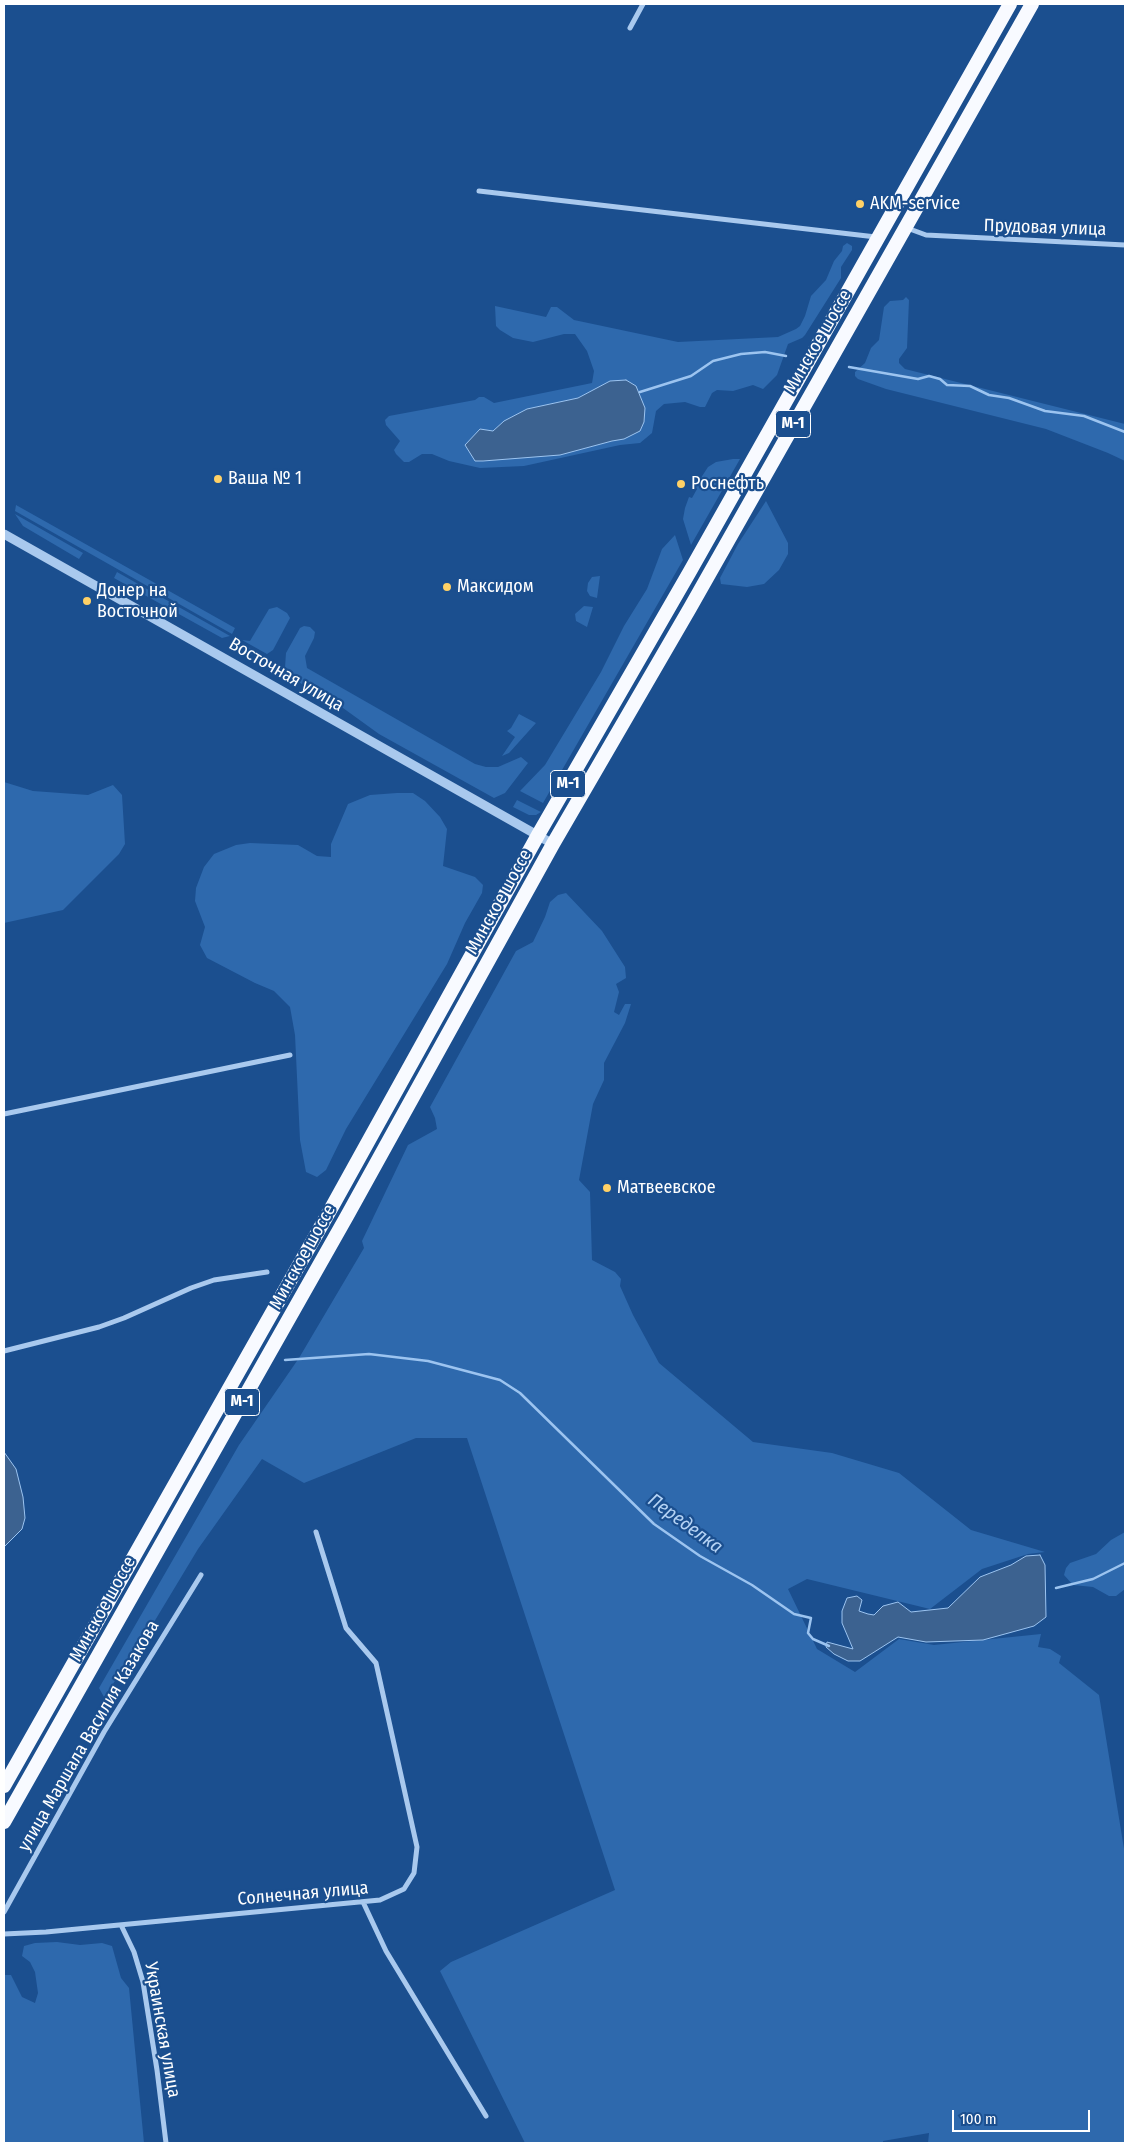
<!DOCTYPE html>
<meta charset="utf-8">
<style>
body{margin:0}
#map{position:relative;width:1129px;height:2147px;overflow:hidden;background:#1b4f8f;font-family:"Fira Sans Condensed",sans-serif}
canvas{display:block}
.frame{position:absolute;inset:0;border:5px solid #fff;pointer-events:none}
.scale{position:absolute;left:952px;top:2110px;width:138px;height:22px;box-sizing:border-box;border:2px solid #fff;border-top:0;padding-left:6px;font-size:15px;line-height:18px;white-space:nowrap;color:#fff;-webkit-text-stroke:4px #1b4f8f;paint-order:stroke}
</style>
<div id="map">
<canvas width="1129" height="2147"></canvas>
<div class="frame"></div>
<div class="scale">100 m</div>
</div>
<script>
const ctx = document.querySelector('canvas').getContext('2d');
ctx.lineJoin = 'round';
function fillPath(path, color) {
  ctx.fillStyle = color;
  ctx.fill(path, 'evenodd');
}
function toPath(rows) {
  const path = new Path2D();
  for (const r of rows) {
    path.moveTo(r[0], r[1]);
    for (let i = 2; i < r.length; i += 2) path.lineTo(r[i], r[i + 1]);
  }
  return path;
}
function stroke(path, color, width, dash) {
  ctx.strokeStyle = color;
  ctx.lineWidth = width;
  ctx.lineCap = dash ? 'butt' : 'round';
  ctx.setLineDash(dash || []);
  ctx.stroke(path);
}
function drawText(font, color, halo, rows, align = 'center') {
  ctx.font = font + ' "Fira Sans Condensed",sans-serif';
  ctx.lineWidth = 4.5;
  ctx.setLineDash([]);
  ctx.textBaseline = 'middle';
  ctx.strokeStyle = halo;
  ctx.fillStyle = color;
  for (const [text, x, y, turn = 0] of rows) {
    ctx.save();
    ctx.translate(x, y);
    ctx.rotate((+turn || 0) * Math.PI / 180);
    ctx.textAlign = isNaN(turn) ? turn : align;
    if (halo) ctx.strokeText(text, 0, 0);
    ctx.fillText(text, 0, 0);
    ctx.restore();
  }
}
const green = toPath([
 [847,243,852,246,852,250,841,267,841,278,805,335,802,338,788,344,777,375,763,389,753,385,733,391,717,390,712,393,705,407,700,407,685,402,664,404,656,411,652,433,640,443,620,445,524,466,480,468,449,461,432,454,422,454,409,462,404,462,396,454,394,450,400,441,386,425,385,420,389,416,475,400,479,397,484,397,494,403,592,383,594,371,587,351,575,334,564,334,533,342,513,338,500,330,496,326,495,306,546,317,551,307,557,307,574,320,678,342,778,337,796,329,800,326,805,316,811,296,826,280,834,261,842,251,843,246],
 [610,381,624,439,612,441,579,450,465,445,480,430,493,431,504,421,527,409,578,398],
 [906,297,909,300,907,348,899,359,899,363,905,369,1125,424,1125,461,1108,453,1046,429,886,389,858,379,855,376,855,372,865,363,871,348,879,340,884,307,890,301,903,300],
 [733,459,740,459,691,545,683,519,685,508,689,497,692,498,697,489,695,487,708,467,716,462],
 [766,501,788,543,788,554,779,570,764,584,747,587,721,584,720,578,738,544],
 [16,505,235,628,232,634,15,511],
 [15,514,83,553,79,559,23,526],
 [675,535,683,560,543,803,520,791,545,765,601,672,624,626,647,589,662,549],
 [117,572,230,636,222,638,114,578],
 [600,576,597,598,590,596,587,591,588,583,592,577],
 [584,606,593,607,587,627,576,621,575,614],
 [277,607,287,613,290,618,273,650,267,654,242,640,250,641,269,609],
 [304,626,310,627,315,632,314,638,305,656,307,668,475,764,486,767,498,767,521,757,528,763,505,793,494,798,379,734,343,708,290,677,285,667,286,653,300,628],
 [241,643,264,656,249,654,241,648],
 [519,714,536,723,509,753,502,756,515,737,507,731,511,728],
 [4,782,33,791,88,795,113,785,122,795,125,844,119,854,63,910,4,923],
 [397,793,413,793,425,801,440,817,447,829,443,866,475,877,483,885,482,893,465,923,447,964,346,1129,326,1170,317,1177,306,1172,300,1140,295,1035,290,1007,274,991,255,983,207,958,200,945,205,927,195,901,196,888,204,867,214,854,236,845,250,843,298,845,317,856,331,857,331,844,348,804,370,795],
 [517,800,541,812,536,815,529,815,513,807],
 [566,893,602,931,625,967,626,978,616,984,619,992,614,1012,619,1015,625,1004,631,1004,625,1023,604,1063,604,1080,593,1104,579,1180,590,1192,592,1260,615,1272,621,1279,620,1286,633,1315,659,1363,753,1442,832,1453,899,1473,971,1530,1045,1552,1028,1554,982,1569,930,1609,807,1579,788,1589,817,1649,855,1672,899,1639,934,1645,1041,1634,1038,1647,1050,1649,1061,1656,1059,1663,1099,1695,1125,1855,1125,2143,928,2143,929,2133,883,2141,883,2143,525,2143,440,1971,451,1962,615,1890,467,1438,416,1438,304,1483,262,1459,198,1549,145,1637,104,1697,99,1688,239,1445,299,1358,364,1248,362,1241,408,1145,437,1129,435,1118,430,1107,516,951,533,942,545,917,550,902,558,895],
 [1125,1532,1125,1589,1116,1596,1109,1596,1093,1587,1073,1585,1064,1575,1066,1568,1070,1563,1096,1554,1111,1540],
 [57,1942,80,1945,102,1943,112,1946,121,1978,129,1988,144,2143,4,2143,4,1975,11,1975,22,1997,35,2003,38,1993,35,1972,30,1962,22,1956,24,1946,35,1943]
]);
const water = toPath([
 [626,380,636,386,645,408,644,422,640,431,624,439,612,441,560,455,483,461,475,461,465,445,480,429,493,431,504,421,527,409,578,398,610,381,626,380],
 [4,1452,16,1469,23,1497,25,1518,22,1529,4,1547,4,1452],
 [1040,1555,1045,1565,1046,1617,1034,1626,983,1640,926,1642,898,1637,860,1661,848,1661,834,1654,826,1647,827,1642,853,1649,842,1623,842,1611,847,1598,857,1596,862,1600,859,1611,868,1614,874,1615,883,1606,898,1602,911,1612,948,1608,980,1577,1011,1565,1026,1556,1040,1555]
]);
const stream = toPath([
 [849,367,918,379,929,376,940,379,947,385,970,386,989,395,1009,398,1045,411,1084,416,1125,432],
 [640,392,691,376,713,361,741,354,765,352,786,356],
 [285,1360,369,1354,428,1361,500,1380,520,1393,654,1524,700,1556,752,1585,794,1614,811,1618,808,1633,813,1639,829,1646],
 [1056,1588,1093,1579,1125,1563]
]);
const minor = toPath([
 [630,28,643,4],
 [479,191,876,237],
 [907,228,926,235,1125,245],
 [4,1114,290,1055],
 [4,1351,99,1327,124,1318,191,1288,214,1280,267,1272],
 [363,1902,386,1951,486,2116],
 [4,1912,104,1732,201,1575],
 [121,1925,134,1952,143,1982,157,2070,166,2143],
 [4,1934,46,1932,380,1900,404,1889,414,1873,417,1847,376,1663,346,1628,316,1532]
]);
const tertiary = toPath([
 [4,534,553,844]
]);
const trunk = toPath([
 [4,1786,333,1205,538,835,689,573,1010,4],
 [4,1822,347,1216,553,844,690,608,1032,4]
]);
const markers = [
 [860,204,5,"#ffd166"],
 [218,479,5,"#ffd166"],
 [681,484,5,"#ffd166"],
 [447,587,5,"#ffd166"],
 [87,601,5,"#ffd166"],
 [607,1188,5,"#ffd166"]
];
const shields = [
 [793,424,35],
 [568,784,35],
 [242,1402,35]
];
const shieldNames = [
 ["М-1",793,424],
 ["М-1",568,784],
 ["М-1",242,1402]
];
const poiNames = [
 ["AKM-service",870,204],
 ["Ваша № 1",228,479],
 ["Роснефть",691,484],
 ["Максидом",457,587],
 ["Донер на",97,591],
 ["Восточной",97,612],
 ["Матвеевское",617,1188]
];
const streetNames = [
 ["Прудовая улица",1045,228,2],
 ["Минское шоссе",818,342,-60],
 ["Восточная улица",286,675,30],
 ["Минское шоссе",499,902,-61],
 ["Минское шоссе",303,1257,-61],
 ["Минское шоссе",103,1609,-61],
 ["улица Маршала Василия Казакова",89,1736,-60],
 ["Солнечная улица",303,1894,-5],
 ["Украинская улица",162,2030,80]
];
const waterNames = [
 ["Переделка",685,1524,36]
];
fillPath(green, '#2e69ad');
fillPath(water, '#3c6290');
stroke(water, '#9cc4f0', 1);
stroke(stream, '#9cc4f0', 2.5);
stroke(minor, '#a9c9ee', 5);
stroke(tertiary, '#a9c9ee', 9);
stroke(trunk, '#f8faff', 14);
for (const [x, y, r, color] of markers) {
  const dot = new Path2D();
  dot.arc(x, y, r, 0, 2 * Math.PI);
  ctx.fillStyle = color;
  ctx.fill(dot);
  stroke(dot, '#1b4f8f', 2);
}
for (const [x, y, w] of shields) {
  const box = new Path2D();
  box.roundRect(x - w / 2, y - 13.5, w, 27, 4);
  ctx.fillStyle = '#1b4f8f';
  ctx.fill(box);
  stroke(box, '#fff', 1);
}
drawText('bold 16px', '#fff', null, shieldNames);
drawText('18px', '#fff', '#1b4f8f', poiNames, 'left');
drawText('18px', '#fff', '#1b4f8f', streetNames);
drawText('italic 19px', '#b5d3f5', '#1b4f8f', waterNames);
</script>
